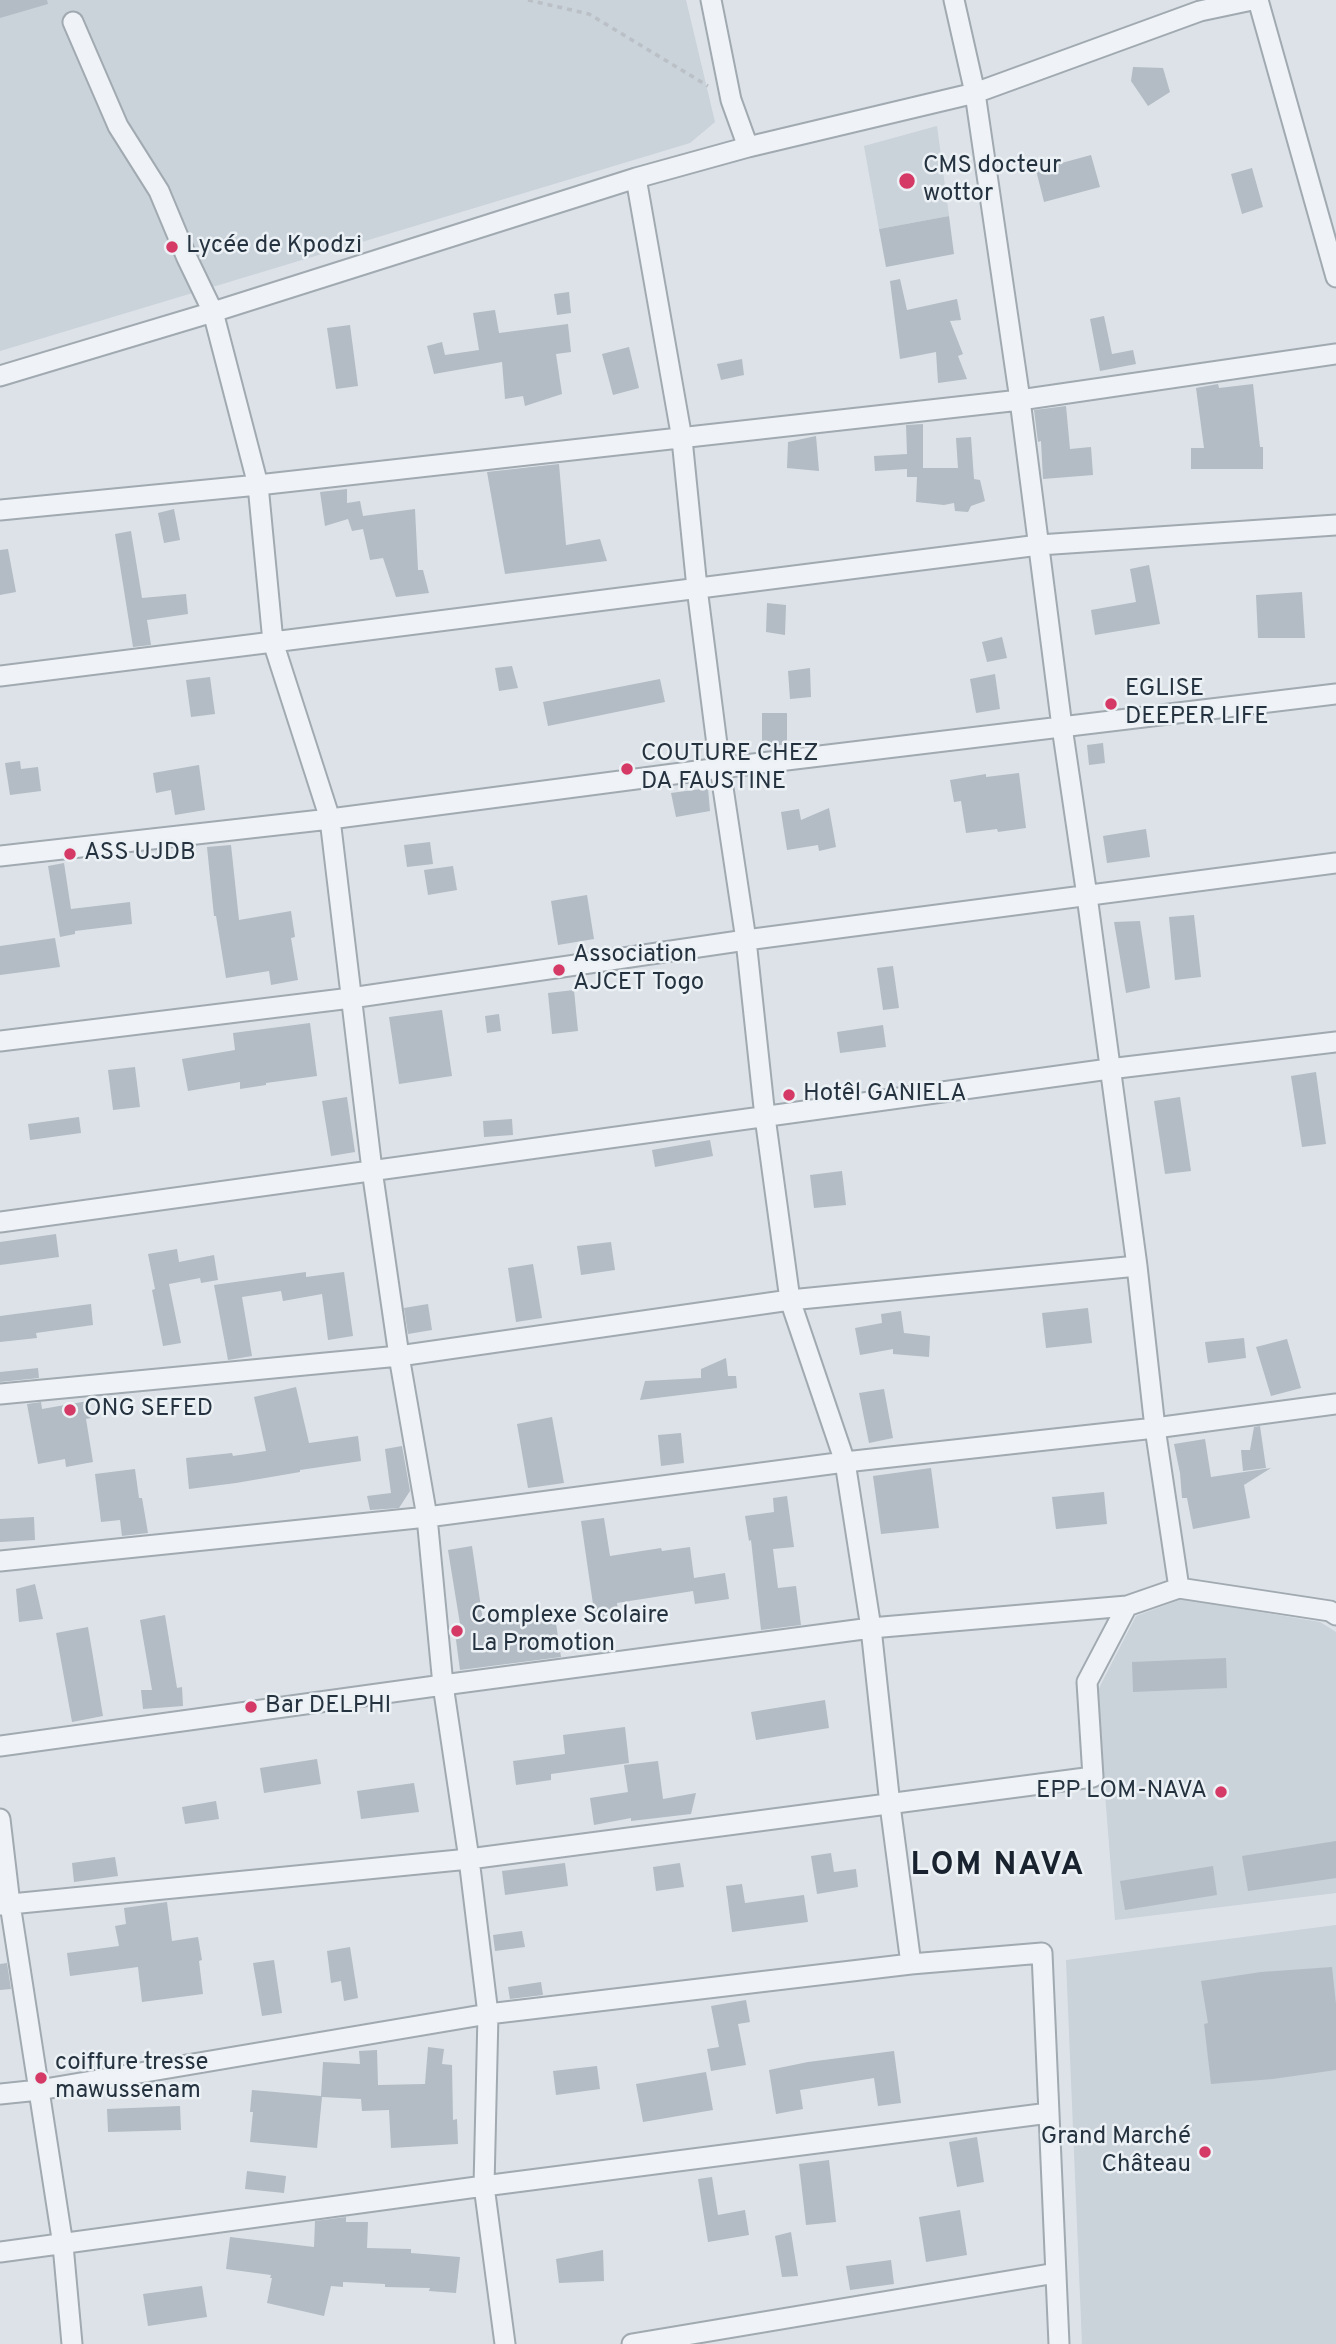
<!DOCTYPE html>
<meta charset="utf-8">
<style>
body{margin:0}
canvas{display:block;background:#dce2e7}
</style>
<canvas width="1336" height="2344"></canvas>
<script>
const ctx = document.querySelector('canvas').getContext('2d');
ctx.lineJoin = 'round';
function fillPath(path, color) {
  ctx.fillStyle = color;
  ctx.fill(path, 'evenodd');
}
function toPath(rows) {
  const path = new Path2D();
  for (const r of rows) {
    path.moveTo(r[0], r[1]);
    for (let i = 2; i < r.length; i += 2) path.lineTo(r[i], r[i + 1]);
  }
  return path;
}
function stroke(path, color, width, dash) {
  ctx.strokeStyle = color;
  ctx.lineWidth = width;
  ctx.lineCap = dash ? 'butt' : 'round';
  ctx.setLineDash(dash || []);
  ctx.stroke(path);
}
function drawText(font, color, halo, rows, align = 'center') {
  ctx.font = font + ' Overpass,sans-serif';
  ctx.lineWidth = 5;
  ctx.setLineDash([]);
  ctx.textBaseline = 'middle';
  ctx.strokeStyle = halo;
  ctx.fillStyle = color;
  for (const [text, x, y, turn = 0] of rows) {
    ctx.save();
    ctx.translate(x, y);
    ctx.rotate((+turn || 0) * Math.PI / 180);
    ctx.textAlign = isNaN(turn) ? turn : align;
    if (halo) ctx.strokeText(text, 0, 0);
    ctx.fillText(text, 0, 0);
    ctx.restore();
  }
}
const built = toPath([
 [0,0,686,0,715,122,690,143,0,351],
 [937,126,949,216,879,229,864,146],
 [1182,1599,1320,1622,1336,1632,1336,1893,1115,1920,1097,1692,1136,1616],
 [1336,1925,1336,2344,1082,2344,1066,1960]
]);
const building = toPath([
 [0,0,47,0,48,4,0,18],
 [1133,67,1163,68,1170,92,1148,106,1131,81],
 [1091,155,1100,187,1044,202,1036,170],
 [1252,168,1263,207,1242,214,1231,174],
 [949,216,954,254,886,267,879,229],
 [900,279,907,310,957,299,961,320,950,321,963,354,958,356,967,379,938,383,936,352,900,359,890,281],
 [569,292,571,313,557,315,554,294],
 [495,310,499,333,568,324,571,352,556,354,562,394,525,406,523,396,505,399,502,362,434,374,427,346,442,342,445,355,479,350,473,313],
 [1104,316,1112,354,1133,350,1136,364,1100,371,1090,319],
 [350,325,358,386,336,389,327,328],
 [629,347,639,388,613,395,602,354],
 [742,359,744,375,721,380,717,364],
 [1218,384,1219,388,1253,384,1260,447,1263,447,1263,469,1191,469,1191,448,1204,448,1196,388],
 [1066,406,1070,449,1091,447,1093,475,1043,479,1041,441,1038,442,1034,410],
 [923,424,923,468,958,468,956,438,971,437,974,479,980,480,985,501,971,506,968,512,955,511,954,503,944,505,916,502,917,477,907,477,907,469,875,471,874,456,907,454,906,425],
 [816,436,819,471,787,468,788,442],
 [559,464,566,545,600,539,607,561,505,574,487,472],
 [347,489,347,503,360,501,363,516,415,509,418,570,423,570,429,593,396,597,383,558,370,560,363,529,352,531,348,519,325,526,320,492],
 [174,509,180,540,164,543,158,513],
 [131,531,142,598,186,594,188,614,147,620,151,645,133,647,115,534],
 [8,549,16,592,0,595,0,550],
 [1149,565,1160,624,1095,635,1091,610,1136,602,1130,569],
 [1302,592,1305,638,1258,638,1256,595],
 [767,603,786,605,785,635,766,632],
 [1002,637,1007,658,987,662,982,642],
 [512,666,518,688,499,691,495,668],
 [810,668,811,697,790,699,788,671],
 [995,674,1000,709,976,713,970,679],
 [210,677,215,714,191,717,186,680],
 [660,679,665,702,548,726,543,702],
 [762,713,787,713,787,745,762,745],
 [1103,743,1105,763,1089,765,1087,745],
 [20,761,21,769,38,767,41,791,10,795,5,763],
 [199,765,205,810,175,815,171,790,156,793,153,773],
 [1019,773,1026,828,998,832,997,829,966,833,961,801,954,802,950,780,986,774,986,777],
 [708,788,710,811,676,817,671,793],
 [829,808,836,847,819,851,818,845,787,850,781,812,799,809,801,820],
 [1146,829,1150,857,1107,863,1103,836],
 [430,842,433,864,407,867,404,845],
 [231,845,239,920,291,911,295,937,291,938,298,980,271,985,269,971,226,978,216,916,214,916,207,847],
 [64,863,71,909,130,902,132,924,75,931,75,934,60,937,48,866],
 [453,866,457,890,428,895,424,870],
 [587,895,594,939,558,945,551,901],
 [1194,915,1201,977,1175,980,1169,917],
 [1140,921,1150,988,1126,993,1114,922],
 [55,938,60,967,0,975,0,946],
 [893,966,899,1008,883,1010,877,968],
 [574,990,578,1031,552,1034,548,993],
 [442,1010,452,1076,399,1084,389,1017],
 [499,1014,501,1031,487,1033,485,1016],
 [310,1023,317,1076,266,1083,266,1085,240,1089,240,1082,188,1091,182,1059,235,1050,233,1033],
 [883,1025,886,1047,840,1053,837,1032],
 [135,1067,140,1107,113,1110,108,1070],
 [1316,1072,1326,1144,1302,1147,1291,1076],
 [347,1097,355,1152,331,1156,322,1101],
 [1180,1097,1191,1171,1165,1174,1154,1101],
 [79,1117,81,1133,30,1140,28,1124],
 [512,1119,513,1135,484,1137,483,1121],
 [710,1140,713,1156,655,1167,652,1150],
 [842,1171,846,1205,814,1208,810,1175],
 [56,1234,59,1257,0,1265,0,1242],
 [611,1242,615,1270,581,1275,577,1246],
 [177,1249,179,1262,214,1255,218,1280,201,1283,200,1278,169,1284,181,1343,163,1346,152,1290,155,1289,148,1254],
 [533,1264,542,1318,516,1322,508,1268],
 [306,1272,306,1277,344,1272,353,1336,328,1340,322,1294,283,1301,281,1291,242,1297,252,1356,228,1360,214,1285],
 [91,1304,93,1325,36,1333,37,1338,0,1342,0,1316],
 [428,1304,432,1330,408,1334,404,1308],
 [1088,1308,1092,1343,1046,1348,1042,1313],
 [901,1311,904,1333,930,1336,929,1357,893,1354,893,1349,860,1355,855,1328,882,1323,881,1314],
 [1244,1338,1246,1358,1208,1363,1205,1342],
 [1287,1339,1301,1388,1271,1396,1256,1347],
 [726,1358,728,1376,736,1376,737,1388,640,1400,645,1381,701,1378,701,1369],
 [38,1368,39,1378,0,1382,0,1372],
 [296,1387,309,1443,358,1436,361,1461,300,1470,300,1472,236,1483,189,1489,186,1458,232,1453,233,1456,266,1451,254,1397],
 [884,1389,893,1438,869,1443,859,1393],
 [88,1401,91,1418,86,1419,93,1462,66,1467,65,1459,38,1464,27,1404,41,1402,42,1409],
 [552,1417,564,1483,528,1488,517,1424],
 [1260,1426,1266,1468,1243,1471,1241,1450,1250,1450,1254,1427],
 [681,1433,684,1463,661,1466,658,1435],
 [1205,1439,1211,1477,1271,1468,1244,1485,1250,1518,1193,1529,1187,1498,1182,1498,1180,1473,1174,1444],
 [402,1446,410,1491,399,1508,370,1510,367,1496,391,1493,385,1449],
 [931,1468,939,1528,881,1534,873,1476],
 [135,1469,139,1498,142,1498,148,1533,122,1536,120,1520,101,1522,95,1474],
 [1104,1492,1107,1524,1056,1529,1052,1497],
 [787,1496,794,1547,773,1549,778,1588,796,1586,801,1625,761,1630,751,1540,749,1541,745,1516,774,1512,773,1498],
 [34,1517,35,1540,0,1542,0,1519],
 [604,1518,610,1556,661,1548,662,1551,690,1547,694,1578,725,1573,729,1599,695,1604,693,1591,617,1603,619,1615,595,1618,581,1521],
 [472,1546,483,1621,554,1610,561,1657,460,1670,454,1625,460,1624,448,1550],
 [35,1584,43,1619,19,1622,16,1589],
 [165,1615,177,1688,182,1687,183,1706,143,1709,141,1690,152,1690,140,1620],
 [88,1627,103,1716,72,1722,56,1633],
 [1226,1658,1227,1688,1133,1692,1132,1662],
 [825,1700,829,1728,756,1740,751,1712],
 [625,1727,629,1763,551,1774,551,1780,516,1785,513,1761,565,1754,563,1735],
 [317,1759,321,1784,264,1793,260,1768],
 [658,1761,663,1799,696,1793,691,1814,631,1821,631,1818,594,1825,590,1798,628,1792,624,1765],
 [414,1783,419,1812,361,1819,357,1791],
 [216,1801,219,1819,185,1824,182,1807],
 [1336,1841,1336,1878,1248,1891,1242,1856],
 [831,1853,834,1872,856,1869,858,1887,817,1894,811,1856],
 [115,1857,118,1876,74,1882,72,1863],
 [565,1863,568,1886,505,1895,502,1871],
 [680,1863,684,1887,656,1891,653,1867],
 [1213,1866,1217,1895,1125,1910,1120,1881],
 [742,1884,745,1903,804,1895,808,1922,732,1932,726,1886],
 [167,1902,172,1941,198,1937,202,1960,199,1961,203,1994,142,2002,138,1967,70,1976,67,1953,119,1946,115,1926,126,1924,124,1908],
 [522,1931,525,1947,495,1951,493,1935],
 [350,1947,358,1998,344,2001,341,1981,331,1983,327,1951],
 [274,1960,282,2013,262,2016,253,1963],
 [7,1963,11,1989,0,1990,0,1964],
 [1332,1967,1336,2004,1336,2070,1273,2079,1211,2084,1204,2024,1208,2023,1201,1981,1261,1972],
 [541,1982,543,1995,510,1999,508,1987],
 [746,2000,750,2022,738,2024,746,2065,711,2071,707,2049,719,2047,711,2006],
 [428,2047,444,2049,442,2064,452,2065,453,2120,457,2119,458,2144,391,2148,389,2110,362,2111,361,2099,322,2097,317,2148,250,2142,253,2112,250,2112,252,2090,321,2096,323,2062,360,2064,359,2051,377,2050,378,2085,425,2084],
 [894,2051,901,2103,878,2106,874,2078,800,2090,803,2109,776,2114,769,2070,808,2062],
 [597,2066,600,2089,556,2095,553,2071],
 [706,2072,713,2110,643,2122,636,2084],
 [180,2106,181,2130,108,2132,107,2109],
 [977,2137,984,2182,957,2187,949,2142],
 [829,2160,836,2222,806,2225,799,2164],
 [247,2171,286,2176,284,2193,245,2189],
 [712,2177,718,2215,745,2210,749,2235,708,2242,698,2179],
 [960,2210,967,2255,926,2262,919,2217],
 [346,2217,346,2222,368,2222,367,2248,411,2249,411,2253,460,2257,456,2293,429,2291,430,2288,385,2287,385,2284,343,2282,343,2287,331,2286,324,2316,267,2303,272,2278,270,2278,271,2275,226,2269,230,2237,314,2247,315,2221],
 [791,2232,798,2276,782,2277,775,2236],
 [603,2250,604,2281,559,2283,556,2259],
 [891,2260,894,2284,850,2290,846,2266],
 [202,2286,207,2317,148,2326,143,2294]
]);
const path = toPath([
 [528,0,589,14,708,86]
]);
const minor = toPath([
 [711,0,731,100,748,147],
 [954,0,975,93,1020,400,1062,727,1087,896,1137,1266,1155,1428,1179,1588],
 [1258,0,1336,277],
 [73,22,118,126,159,191,187,258,213,312,258,485,273,642,1039,545,1336,525],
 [636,178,682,439,697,588,720,768,746,940,765,1117,790,1300,845,1462,871,1628,890,1805,911,1964],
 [0,376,213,312,636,178,748,147,975,93,1200,11,1252,0],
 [0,510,258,485,1020,400,1336,354],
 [0,676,273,642,330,819,372,1170,399,1356,427,1517,443,1685,0,1746],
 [0,856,330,819,720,768,1336,694],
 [0,1041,351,998,746,940,1336,863],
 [0,1222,1109,1069,1336,1042],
 [0,1394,399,1356,790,1300,1137,1266],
 [0,1561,427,1517,845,1462,1155,1428,1336,1404],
 [0,1819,10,1904,63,2245,72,2344],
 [0,1905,469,1859,1093,1777,1087,1682,1127,1606],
 [0,2094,39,2090,488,2014,911,1964,1042,1953,1059,2344],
 [0,2252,484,2186,1049,2113],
 [505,2344,484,2186,488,2014,469,1859,443,1685,871,1628,1127,1606,1179,1588,1330,1611,1336,1615],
 [632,2344,1056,2273]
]);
const markers = [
 [907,181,9,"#d53965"],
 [172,247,7,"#d53965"],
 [1111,704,7,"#d53965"],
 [627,769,7,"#d53965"],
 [70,854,7,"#d53965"],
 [559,970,7,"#d53965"],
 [789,1095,7,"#d53965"],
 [70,1410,7,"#d53965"],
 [457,1631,7,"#d53965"],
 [251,1707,7,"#d53965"],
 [1221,1792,7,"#d53965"],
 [41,2078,7,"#d53965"],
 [1205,2152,7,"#d53965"]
];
const poiNames = [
 ["CMS docteur",923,167],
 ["wottor",923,195],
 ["Lycée de Kpodzi",186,247],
 ["EGLISE",1125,690],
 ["DEEPER LIFE",1125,718],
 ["COUTURE CHEZ",641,755],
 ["DA FAUSTINE",641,783],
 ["ASS UJDB",84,854],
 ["Association",573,956],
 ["AJCET Togo",573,984],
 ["Hotêl GANIELA",803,1095],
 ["ONG SEFED",84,1410],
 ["Complexe Scolaire",471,1617],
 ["La Promotion",471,1645],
 ["Bar DELPHI",265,1707],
 ["EPP LOM-NAVA",1207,1792,"right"],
 ["coiffure tresse",55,2064],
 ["mawussenam",55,2092],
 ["Grand Marché",1191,2138,"right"],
 ["Château",1191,2166,"right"]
];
const districtNames = [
 ["LOM NAVA",998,1868]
];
fillPath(built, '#cad2da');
fillPath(building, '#b3bcc4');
stroke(minor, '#a1aab1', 23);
stroke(path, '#bac0c6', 3.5, [5, 5]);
stroke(minor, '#eff2f6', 19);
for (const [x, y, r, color] of markers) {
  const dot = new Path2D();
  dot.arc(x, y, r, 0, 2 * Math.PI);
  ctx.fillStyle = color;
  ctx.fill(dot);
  stroke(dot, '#ecf1f5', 2.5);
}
drawText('24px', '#25323f', '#ecf1f5', poiNames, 'left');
ctx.letterSpacing = '2px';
drawText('bold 32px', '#18232f', '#ecf1f5', districtNames);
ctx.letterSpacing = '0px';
</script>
